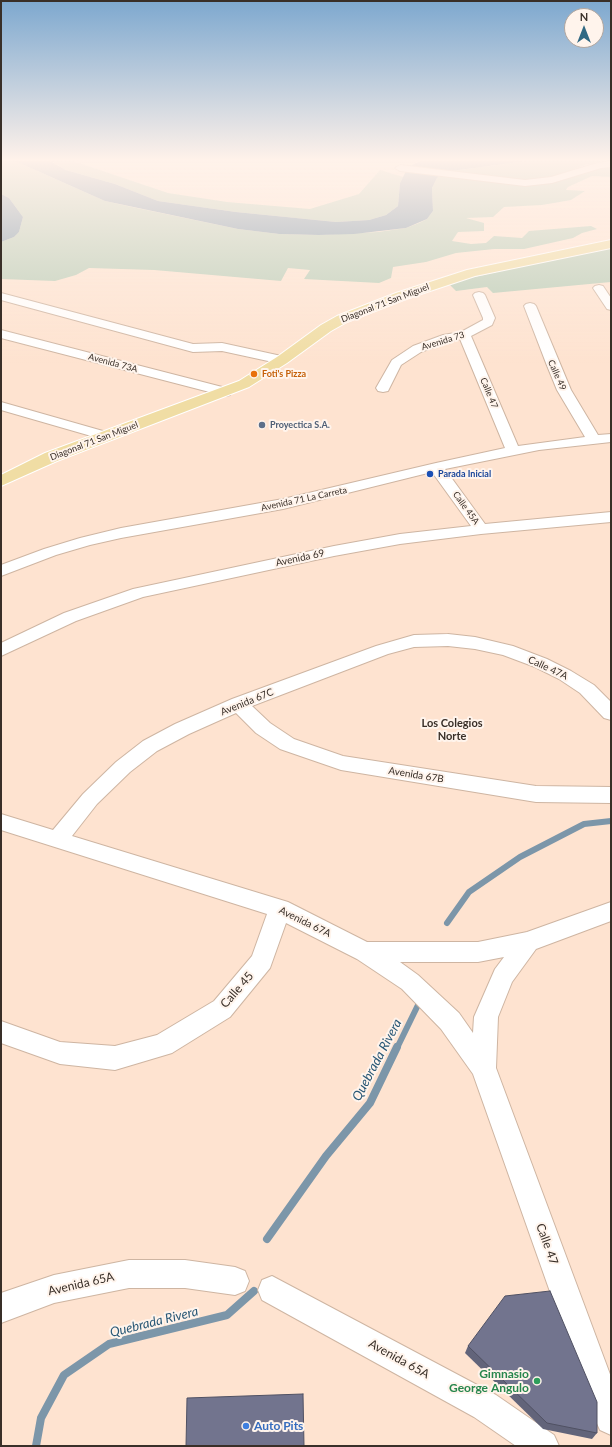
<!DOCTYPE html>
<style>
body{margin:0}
#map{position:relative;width:612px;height:1447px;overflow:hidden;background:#fee3d0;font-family:Lato,sans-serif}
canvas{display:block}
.frame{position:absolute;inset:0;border:2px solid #392f28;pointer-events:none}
.north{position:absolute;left:564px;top:8px;width:40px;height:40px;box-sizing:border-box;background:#fff4ec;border:1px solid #b0a59e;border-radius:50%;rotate:0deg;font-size:11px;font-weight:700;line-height:16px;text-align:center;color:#392f28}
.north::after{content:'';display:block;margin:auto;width:14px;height:18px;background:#316983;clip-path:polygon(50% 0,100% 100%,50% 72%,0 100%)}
</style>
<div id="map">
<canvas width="612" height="1447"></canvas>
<div class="frame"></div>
<div class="north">N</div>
</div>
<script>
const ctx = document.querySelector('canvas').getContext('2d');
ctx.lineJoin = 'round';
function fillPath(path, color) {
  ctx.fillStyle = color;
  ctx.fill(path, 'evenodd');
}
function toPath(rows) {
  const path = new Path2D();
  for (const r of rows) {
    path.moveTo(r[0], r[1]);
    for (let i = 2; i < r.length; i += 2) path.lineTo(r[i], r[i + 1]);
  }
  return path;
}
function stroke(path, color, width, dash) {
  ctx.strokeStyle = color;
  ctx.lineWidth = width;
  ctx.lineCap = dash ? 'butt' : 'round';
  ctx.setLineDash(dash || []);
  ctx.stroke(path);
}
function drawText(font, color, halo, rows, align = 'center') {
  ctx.font = font + ' Lato,sans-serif';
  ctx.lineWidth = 4;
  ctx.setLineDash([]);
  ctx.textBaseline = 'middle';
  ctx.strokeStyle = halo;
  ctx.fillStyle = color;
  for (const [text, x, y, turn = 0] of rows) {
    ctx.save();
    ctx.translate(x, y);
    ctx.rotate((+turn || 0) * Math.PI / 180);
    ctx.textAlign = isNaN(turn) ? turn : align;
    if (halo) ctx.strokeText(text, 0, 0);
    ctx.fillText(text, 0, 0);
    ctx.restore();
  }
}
const green = toPath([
 [1,161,15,161,105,201,132,207,238,229,279,234,319,235,378,232,406,228,419,223,427,219,433,211,432,188,437,178,444,172,527,161,603,161,588,164,553,177,527,184,600,166,611,165,611,177,592,176,568,187,566,190,585,191,571,200,542,205,504,207,493,217,466,218,484,223,484,231,458,232,452,241,471,244,486,243,494,236,522,238,529,231,591,226,597,229,582,233,573,238,524,249,494,249,456,253,426,262,393,267,391,278,379,283,304,279,310,270,288,268,281,281,154,270,89,268,76,275,55,281,1,279,1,242,14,237,19,232,23,217,9,198,1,194],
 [51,161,73,161,168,193,227,202,310,209,359,194,380,170,403,177,400,183,398,206,386,215,369,220,336,222,236,212,158,201,115,184,66,170],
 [611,246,611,282,493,293,487,287,456,291,448,283]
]);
const water = toPath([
 [15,161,50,161,66,170,115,184,158,201,236,212,336,222,369,220,386,215,398,206,400,183,408,167,420,161,527,161,444,172,437,178,432,188,433,211,427,219,406,228,354,234,319,235,279,234,238,229,105,201],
 [1,194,9,198,23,217,19,232,14,237,1,242]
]);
const streamFar1 = toPath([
 [447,923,469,892,520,857,584,824,611,821],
 [397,1048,418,1005]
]);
const stream = toPath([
 [267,1239,326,1156,370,1103,397,1047],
 [36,1446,41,1418,64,1375,109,1344,227,1315,254,1291]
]);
const minor = toPath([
 [611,161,611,167,601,168,552,183,525,186,400,171,395,168,400,165,525,180,551,177,597,163,611,161],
 [599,285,603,286,611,298,611,310,607,309,593,288,595,286,599,285],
 [479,292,483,293,485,295,495,318,492,325,471,336,518,446,585,437,557,390,546,363,524,306,526,304,530,303,534,304,536,306,571,390,598,435,611,434,611,442,539,450,445,469,485,524,611,512,611,522,481,534,400,544,334,556,143,597,76,621,1,656,1,643,64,613,133,589,334,546,400,534,471,526,432,472,283,509,121,538,90,545,56,555,1,576,1,565,44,549,80,538,121,528,283,499,436,463,505,448,460,339,450,341,421,352,401,365,388,391,383,392,378,391,376,388,392,360,413,346,443,335,461,332,483,320,483,318,473,295,475,293,479,292],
 [1,293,193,344,222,343,286,357,288,360,286,363,282,364,222,351,193,352,1,300,1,293],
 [1,330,230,389,232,392,230,395,225,396,1,338,1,330],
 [1,402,110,433,112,436,110,439,105,440,1,410,1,402],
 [448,634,475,637,513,646,547,659,571,671,594,685,611,702,611,720,604,718,580,693,559,679,535,667,503,655,475,649,448,646,414,647,388,654,252,706,270,723,294,739,343,756,536,786,611,787,611,803,536,802,341,770,280,749,256,733,236,713,189,734,157,751,130,772,97,804,72,836,288,902,367,942,478,942,527,932,611,902,611,921,536,949,512,982,498,1017,496,1068,611,1377,611,1435,600,1430,595,1419,473,1074,441,1029,402,989,357,959,286,923,270,968,230,1017,172,1053,115,1070,60,1064,1,1043,1,1021,60,1042,115,1046,157,1035,214,1001,252,956,267,914,1,830,1,814,53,830,83,794,116,762,143,741,175,724,232,699,376,646,414,635,448,634],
 [504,957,495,969,474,1017,473,1033,459,1013,418,975,400,962,478,962,504,957],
 [129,1260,185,1260,235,1267,245,1271,249,1281,245,1291,235,1295,185,1288,129,1288,54,1303,1,1323,1,1293,54,1275,129,1260],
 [272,1276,496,1395,554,1435,559,1446,516,1446,474,1417,262,1300,258,1290,262,1280,272,1276]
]);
const major = toPath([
 [611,240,611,248,475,276,406,299,347,322,331,331,287,363,249,387,57,461,1,486,1,475,45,453,239,381,277,357,321,325,337,316,396,293,467,270,611,240]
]);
const wall = toPath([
 [468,1346,597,1433,592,1439,543,1429,465,1353]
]);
const building = toPath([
 [550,1291,597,1402,597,1433,547,1423,468,1346,505,1296,550,1291],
 [303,1394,304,1446,186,1446,187,1398,303,1394]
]);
const markers = [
 [254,374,4,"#e8710a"],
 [262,425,4,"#5c6f8a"],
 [430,474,4,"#1a4fb4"],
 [537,1381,4,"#2e9e5b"],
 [246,1426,4,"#3f7fe0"]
];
const farStreetnames = [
 ["Diagonal 71 San Miguel",385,303,-21],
 ["Avenida 73",443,341,-17],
 ["Avenida 73A",113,363,15],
 ["Calle 49",557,375,66],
 ["Calle 47",489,393,67],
 ["Diagonal 71 San Miguel",94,441,-21],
 ["Avenida 71 La Carreta",304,499,-12],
 ["Calle 45A",466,508,54]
];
const farFoodnames = [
 ["Foti's Pizza",262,374]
];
const farServicenames = [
 ["Proyectica S.A.",270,425]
];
const farTransitnames = [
 ["Parada Inicial",438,474]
];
const streetNames = [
 ["Avenida 69",300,558,-12],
 ["Calle 47A",548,668,25],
 ["Avenida 67C",247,702,-22],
 ["Avenida 67B",416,775,9],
 ["Avenida 67A",305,922,26]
];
const neighbourhoodNames = [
 ["Los Colegios",452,723],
 ["Norte",452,736]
];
const nearStreetnames = [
 ["Calle 45",237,990,-49],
 ["Calle 47",547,1244,70],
 ["Avenida 65A",81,1284,-13],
 ["Avenida 65A",399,1359,29]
];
const nearLeisurenames = [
 ["Gimnasio",529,1374],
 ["George Angulo",529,1388]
];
const nearShopnames = [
 ["Auto Pits",254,1426]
];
const nearWaternames = [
 ["Quebrada Rivera",377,1060,-62],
 ["Quebrada Rivera",154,1322,-14]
];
fillPath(green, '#b8ccb6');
fillPath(water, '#7c96a9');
stroke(streamFar1, '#7c96a9', 6);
stroke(stream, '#7c96a9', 8);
stroke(minor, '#ceb5a2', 2);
stroke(major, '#fff', 2);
fillPath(minor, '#fff');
fillPath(major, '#f0dda4');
fillPath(wall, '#62647a');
fillPath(building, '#72748e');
stroke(building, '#505163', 1);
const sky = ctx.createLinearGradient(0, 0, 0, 363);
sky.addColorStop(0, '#7da8cf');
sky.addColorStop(0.44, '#fff2ea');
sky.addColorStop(1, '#fff2ea00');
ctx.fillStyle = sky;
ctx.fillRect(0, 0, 612, 363);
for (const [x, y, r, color] of markers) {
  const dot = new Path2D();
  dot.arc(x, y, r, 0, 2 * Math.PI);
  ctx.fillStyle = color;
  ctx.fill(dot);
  stroke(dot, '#fff4ec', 1.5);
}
drawText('9px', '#392f28', '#fff4ec', farStreetnames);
drawText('bold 9px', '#c56008', '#fff4ec', farFoodnames, 'left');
drawText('bold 9px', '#4e5e75', '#fff4ec', farServicenames, 'left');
drawText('bold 9px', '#164399', '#fff4ec', farTransitnames, 'left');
drawText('10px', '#392f28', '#fff4ec', streetNames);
drawText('bold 11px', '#392f28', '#fff4ec', neighbourhoodNames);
drawText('12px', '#392f28', '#fff4ec', nearStreetnames);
drawText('bold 12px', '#27864d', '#fff4ec', nearLeisurenames, 'right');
drawText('bold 12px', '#366cbe', '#fff4ec', nearShopnames, 'left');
drawText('italic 13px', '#2a5876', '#fff4ec', nearWaternames);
</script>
